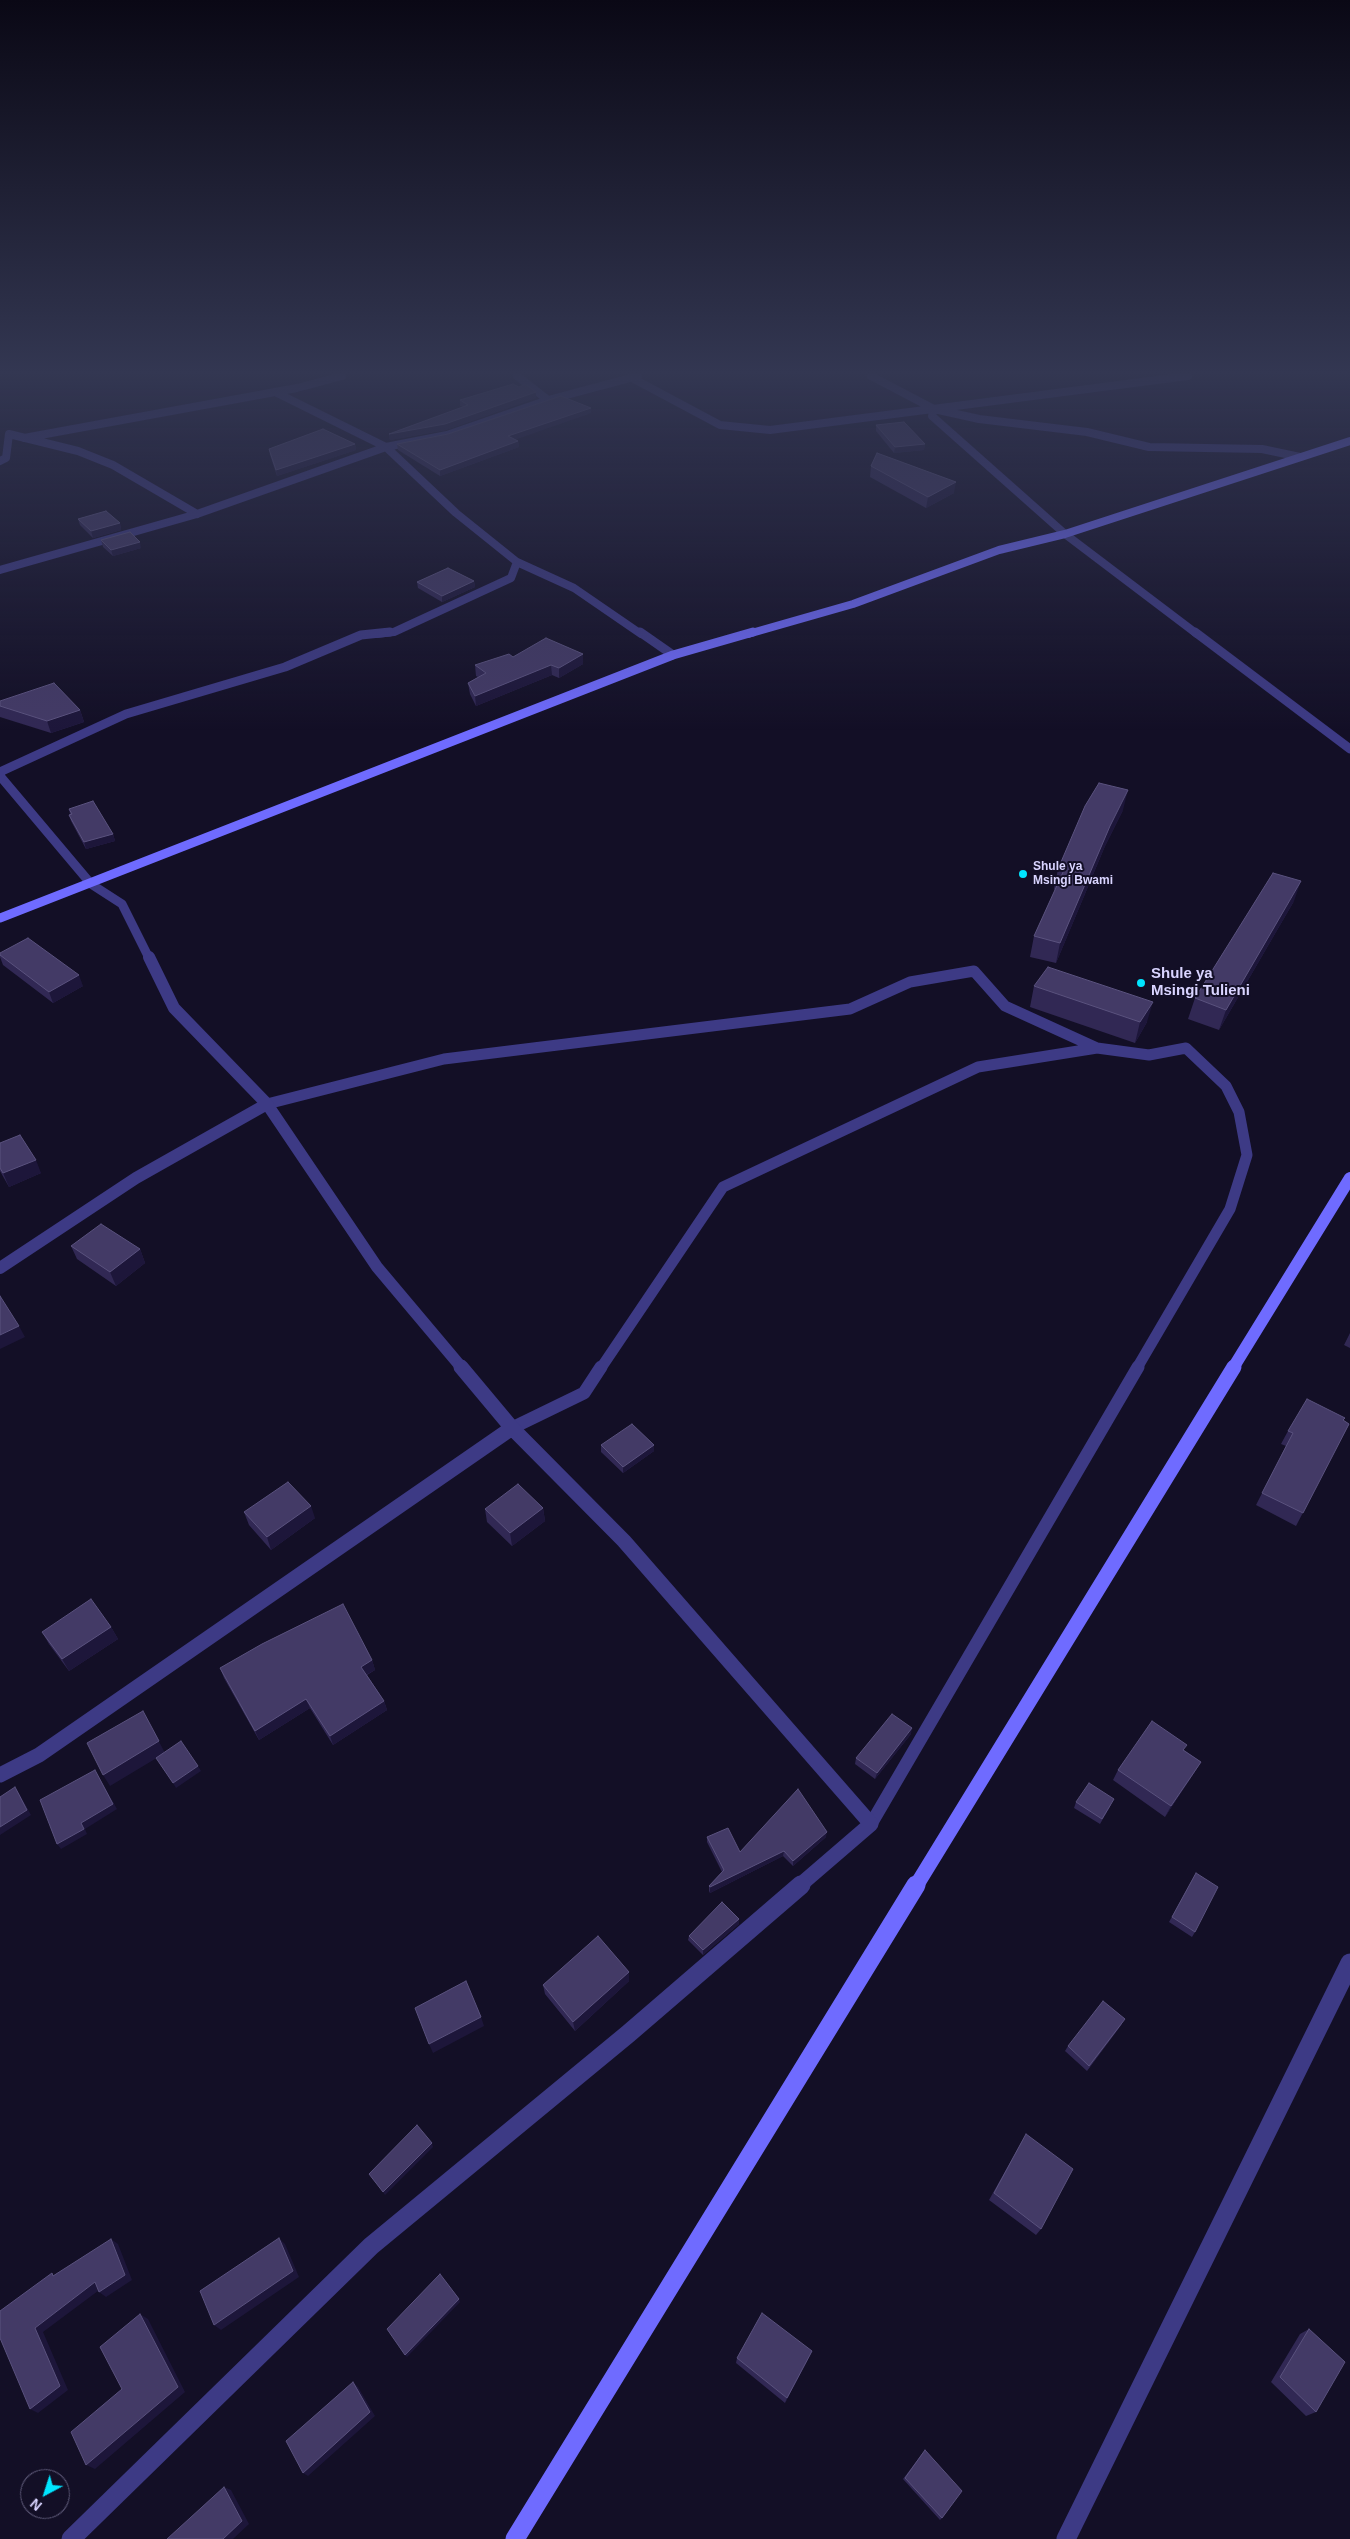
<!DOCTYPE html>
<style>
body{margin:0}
#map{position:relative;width:1350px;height:2539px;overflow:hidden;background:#130f26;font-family:Arial,sans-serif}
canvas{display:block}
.north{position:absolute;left:20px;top:2469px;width:50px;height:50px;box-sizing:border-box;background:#130f26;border:1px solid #625e7d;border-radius:50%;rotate:220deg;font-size:14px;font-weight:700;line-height:20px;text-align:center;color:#d9d4ff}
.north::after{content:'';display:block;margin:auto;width:18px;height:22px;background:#00e5ff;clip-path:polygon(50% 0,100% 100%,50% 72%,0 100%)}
</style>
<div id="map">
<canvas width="1350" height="2539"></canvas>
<div class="north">N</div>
</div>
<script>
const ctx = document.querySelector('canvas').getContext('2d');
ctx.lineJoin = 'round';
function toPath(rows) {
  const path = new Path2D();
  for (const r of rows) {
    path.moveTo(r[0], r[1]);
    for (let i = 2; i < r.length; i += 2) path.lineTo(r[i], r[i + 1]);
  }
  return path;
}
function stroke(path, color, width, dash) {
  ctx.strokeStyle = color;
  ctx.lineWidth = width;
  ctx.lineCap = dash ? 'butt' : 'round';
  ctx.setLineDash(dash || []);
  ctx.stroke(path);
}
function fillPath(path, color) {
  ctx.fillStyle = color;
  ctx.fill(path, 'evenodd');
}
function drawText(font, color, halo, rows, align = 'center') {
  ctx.font = font + ' Arial,sans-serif';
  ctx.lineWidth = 4;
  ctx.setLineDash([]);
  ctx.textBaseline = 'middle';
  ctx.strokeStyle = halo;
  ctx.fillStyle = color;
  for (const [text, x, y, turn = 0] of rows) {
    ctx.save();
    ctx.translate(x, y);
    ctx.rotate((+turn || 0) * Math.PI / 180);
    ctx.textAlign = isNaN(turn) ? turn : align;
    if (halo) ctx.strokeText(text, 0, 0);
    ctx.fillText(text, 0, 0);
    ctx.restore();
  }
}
const laneFar1 = toPath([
 [267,1104,444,1059,850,1009,910,982,974,971,1005,1006,1097,1048],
 [601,1368,723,1187,978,1067,1097,1048,1149,1055,1186,1048,1226,1086,1239,1112,1247,1155,1230,1209,1137,1368]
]);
const lane = toPath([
 [512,1428,584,1393,601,1367],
 [871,1824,1138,1367]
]);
const streetFar4 = toPath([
 [517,376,548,400],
 [871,376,934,409,979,419,1087,432,1149,447,1262,449,1300,457],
 [632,378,720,425,770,430,1188,376],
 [275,392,386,447,456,513,517,562,574,588,641,634],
 [934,409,932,416,1065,534,1197,634],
 [24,438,297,388,342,376],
 [0,461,6,458,9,434,78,451,113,465,197,514],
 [0,570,197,514,386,447,447,435,548,400,638,376],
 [376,634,394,632,511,578,517,562]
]);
const streetFar3 = toPath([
 [640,632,673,655],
 [1195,632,1350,749],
 [0,772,126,714,285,667,361,635,390,632],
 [0,776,91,884,122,904,149,958]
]);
const streetFar2 = toPath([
 [149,957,174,1008,267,1104,377,1267,462,1368],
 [0,1268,136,1178,267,1104]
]);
const streetFar1 = toPath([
 [461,1367,512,1428,624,1541,871,1824,799,1886],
 [0,1775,39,1755,512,1428]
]);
const street = toPath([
 [71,2539,371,2246,628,2034,801,1885],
 [1066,2539,1350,1963]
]);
const secondaryFar4 = toPath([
 [748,634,853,604,999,550,1065,534,1350,441]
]);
const secondaryFar3 = toPath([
 [0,918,673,655,753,632]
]);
const secondaryFar2 = toPath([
 [1233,1368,1350,1178]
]);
const secondaryFar1 = toPath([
 [916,1886,1234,1367]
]);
const secondary = toPath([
 [515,2539,916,1885]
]);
const wall = toPath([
 [536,398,446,430,390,440,389,434,463,407,460,406,460,400],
 [591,413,515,439,518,441,519,447,440,476,398,450,397,444],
 [876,425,925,444,924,450,894,453,876,431],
 [355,444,356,450,277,476,270,455,269,449],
 [871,466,954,493,926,508,870,477],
 [78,519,120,523,121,530,93,538,80,525],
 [101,540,141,548,113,556,103,547],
 [474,581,475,587,442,602,418,588,417,582],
 [583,654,583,664,559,678,552,675,476,706,470,694,468,683,478,677,476,676,475,665,513,657],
 [0,701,80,710,84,722,51,733,0,717],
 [69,809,113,834,115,841,86,849,71,821,69,815,70,814],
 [1123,810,1105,846,1056,963,1030,957,1034,936,1055,890,1054,889,1058,869],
 [1294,901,1219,1030,1188,1019,1195,998],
 [0,953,83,986,53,1003,3,965,0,957],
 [1034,986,1147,1022,1135,1043,1030,1007],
 [0,1143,41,1173,9,1187,0,1171],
 [71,1246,140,1249,145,1263,116,1286,77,1259],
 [1350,1333,1350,1348,1344,1345],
 [1343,1420,1349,1424,1296,1526,1256,1505,1286,1446,1281,1444,1288,1431],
 [601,1445,654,1445,654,1451,623,1473,601,1452],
 [543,1508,545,1521,512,1546,487,1522,485,1509],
 [244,1512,315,1518,271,1550,249,1525],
 [111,1627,118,1639,69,1671,49,1644,42,1632],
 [372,1660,375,1670,367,1675,384,1701,387,1710,333,1745,310,1708,259,1740,224,1678,220,1668],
 [911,1734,875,1779,855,1764,856,1758],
 [1184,1750,1201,1762,1194,1773,1165,1817,1113,1780,1118,1770],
 [1076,1802,1111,1805,1100,1824,1074,1808],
 [707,1837,740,1852,826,1837,793,1866,783,1856,710,1893,709,1891,709,1886,722,1872,707,1842],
 [1196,1873,1195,1932,1192,1937,1169,1922],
 [739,1919,739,1924,703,1955,688,1940,689,1936],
 [629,1972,629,1981,575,2031,545,1994,543,1985],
 [1122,2024,1087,2071,1065,2051,1068,2046],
 [1026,2134,1041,2229,1036,2235,989,2200],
 [1309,2329,1316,2412,1306,2416,1271,2382,1300,2334],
 [812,2351,785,2403,736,2363,737,2358],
 [925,2450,942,2518,940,2520,903,2479]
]);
const shadedWall = toPath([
 [536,392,536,398,446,430,390,440,389,434],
 [591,408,591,413,509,442,508,436],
 [518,441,519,447,440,476,440,470],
 [355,444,356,450,277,476,276,470],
 [925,444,924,450,894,453,895,447],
 [956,482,954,493,926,508,928,497],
 [120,523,121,530,93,538,91,531],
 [140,542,141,548,113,556,111,550],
 [474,581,475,587,442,602,442,596],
 [583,654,583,664,559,678,559,668],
 [551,665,552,675,476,706,475,696],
 [80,710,84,722,51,733,47,721],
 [1128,790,1123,810,1105,846,1056,963,1060,943,1110,826],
 [113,834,115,841,86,849,84,842],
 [1301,881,1294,901,1219,1030,1226,1010],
 [79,975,83,986,53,1003,49,992],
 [1153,1002,1147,1022,1135,1043,1140,1022],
 [36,1160,41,1173,9,1187,3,1173],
 [140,1249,145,1263,116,1286,110,1272],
 [19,1326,25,1337,0,1349,0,1335],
 [654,1445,654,1451,623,1473,623,1467],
 [311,1506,315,1518,271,1550,267,1537],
 [543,1508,545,1521,512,1546,510,1533],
 [111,1627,118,1639,69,1671,62,1659],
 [372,1660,375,1670,364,1676,361,1667],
 [306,1699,310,1708,259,1740,255,1731],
 [384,1701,387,1710,333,1745,330,1736],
 [143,1711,165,1753,110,1786,103,1775],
 [912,1728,911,1734,875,1779,877,1773],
 [1201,1762,1194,1773,1165,1817,1171,1806],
 [198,1766,201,1771,176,1788,173,1783],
 [95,1770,117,1809,85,1829,87,1834,61,1849,57,1844,81,1823],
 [15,1787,19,1793,31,1815,0,1835,0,1827],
 [827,1832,826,1837,793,1866,793,1861],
 [784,1851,783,1856,710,1893,710,1887],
 [739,1919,739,1924,703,1955,703,1950],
 [629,1972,629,1981,575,2031,573,2022],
 [481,2017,484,2026,433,2053,429,2044],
 [432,2143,433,2147,385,2195,383,2192],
 [279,2238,285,2244,299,2277,221,2330,214,2325],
 [111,2239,118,2244,132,2280,106,2297,99,2292],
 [95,2282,102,2288,43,2332,68,2390,38,2413,30,2409,35,2328],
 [459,2299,460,2302,407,2357,405,2355],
 [140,2314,148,2319,185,2392,95,2469,86,2465,178,2387],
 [812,2351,810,2356,785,2403,787,2398],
 [353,2382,358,2387,375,2416,308,2476,303,2473],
 [224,2487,231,2490,249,2524,233,2539,223,2539]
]);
const building = toPath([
 [513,384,519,387,525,384,536,392,445,424,389,434,468,405,460,400,513,384],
 [561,396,591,408,508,436,518,441,440,470,397,444,448,434,561,396],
 [904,422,925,444,895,447,876,425,904,422],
 [323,429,355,444,276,470,269,449,323,429],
 [877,453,956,482,928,497,871,466,877,453],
 [106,511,120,523,91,531,78,519,106,511],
 [130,532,140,542,111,550,101,540,130,532],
 [448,568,474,581,442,596,417,582,448,568],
 [546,638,583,654,559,668,551,665,475,696,468,683,486,673,475,665,509,654,513,657,546,638],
 [54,683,80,710,47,721,0,706,0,701,54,683],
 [1099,783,1128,790,1110,826,1060,943,1034,936,1064,870,1058,869,1085,806,1099,783],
 [93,801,113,834,84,842,69,815,72,814,69,809,93,801],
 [1273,873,1301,881,1226,1010,1195,998,1273,873],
 [28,938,79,975,49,992,0,955,0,953,28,938],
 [1048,967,1153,1002,1140,1022,1034,986,1048,967],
 [20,1135,36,1160,3,1173,0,1168,0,1143,20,1135],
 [101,1224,140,1249,110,1272,71,1246,101,1224],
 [0,1296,19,1326,0,1335,0,1296],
 [1307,1399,1345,1418,1343,1420,1349,1424,1303,1513,1262,1493,1293,1433,1288,1431,1307,1399],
 [632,1424,654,1445,623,1467,601,1445,632,1424],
 [288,1482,311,1506,267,1537,244,1512,288,1482],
 [518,1484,543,1508,510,1533,485,1509,518,1484],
 [91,1599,111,1627,62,1659,42,1632,91,1599],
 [343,1604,372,1660,361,1667,384,1701,330,1736,306,1699,255,1731,220,1668,262,1644,343,1604],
 [143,1711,159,1741,103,1775,87,1743,143,1711],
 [892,1714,912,1728,877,1773,856,1758,892,1714],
 [1152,1721,1187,1745,1183,1750,1201,1762,1171,1806,1118,1770,1152,1721],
 [181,1741,198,1766,173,1783,156,1758,181,1741],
 [95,1770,113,1804,81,1823,84,1829,57,1844,40,1800,95,1770],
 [1089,1783,1114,1799,1102,1819,1076,1802,1089,1783],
 [15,1787,27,1810,0,1827,0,1797,15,1787],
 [798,1789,827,1832,793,1861,784,1851,710,1887,709,1886,724,1870,707,1837,728,1828,740,1852,798,1789],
 [1196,1873,1218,1887,1195,1932,1172,1917,1196,1873],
 [722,1902,739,1919,703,1950,689,1936,722,1902],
 [598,1936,629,1972,573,2022,543,1985,598,1936],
 [466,1981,481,2017,429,2044,415,2008,466,1981],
 [1103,2001,1125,2019,1089,2066,1068,2046,1103,2001],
 [417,2125,432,2143,383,2192,369,2174,417,2125],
 [1026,2134,1073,2169,1041,2229,994,2193,1026,2134],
 [279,2238,293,2271,214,2325,200,2291,279,2238],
 [111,2239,125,2275,99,2292,95,2282,35,2328,60,2386,30,2409,0,2338,0,2311,52,2273,53,2276,111,2239],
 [440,2274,459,2299,405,2355,387,2329,440,2274],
 [762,2313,812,2351,787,2398,737,2358,762,2313],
 [140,2314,178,2387,86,2465,71,2432,122,2389,100,2347,140,2314],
 [1309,2329,1345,2362,1316,2412,1280,2377,1309,2329],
 [353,2382,370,2412,303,2473,286,2441,353,2382],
 [925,2450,962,2491,942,2518,905,2478,925,2450],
 [224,2487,242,2521,223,2539,167,2539,224,2487]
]);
const markers = [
 [1023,874,5,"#00e5ff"],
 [1141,983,5,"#00e5ff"]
];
const farPoinames = [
 ["Shule ya",1033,867],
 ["Msingi Bwami",1033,881]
];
const poiNames = [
 ["Shule ya",1151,974],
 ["Msingi Tulieni",1151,991]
];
stroke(laneFar1, '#3d3a85', 11);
stroke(lane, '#3d3a85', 13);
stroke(streetFar4, '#3d3a85', 8);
stroke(streetFar3, '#3d3a85', 9);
stroke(streetFar2, '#3d3a85', 12);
stroke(streetFar1, '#3d3a85', 15);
stroke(street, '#3d3a85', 19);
stroke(secondaryFar4, '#6f6bff', 8);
stroke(secondaryFar3, '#6f6bff', 9);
stroke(secondaryFar2, '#6f6bff', 12);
stroke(secondaryFar1, '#6f6bff', 15);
stroke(secondary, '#6f6bff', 19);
fillPath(wall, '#312854');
fillPath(shadedWall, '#1d163a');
fillPath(building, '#433a66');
stroke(building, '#5a527e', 1);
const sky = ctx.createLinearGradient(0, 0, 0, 731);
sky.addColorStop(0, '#0a0815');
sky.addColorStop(0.51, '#333752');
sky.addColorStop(1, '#33375200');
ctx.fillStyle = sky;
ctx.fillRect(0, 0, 1350, 731);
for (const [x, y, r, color] of markers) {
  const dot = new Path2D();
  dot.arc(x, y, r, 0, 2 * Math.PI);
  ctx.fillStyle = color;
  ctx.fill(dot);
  stroke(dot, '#130f26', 2);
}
drawText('bold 12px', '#d9d4ff', '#130f26', farPoinames, 'left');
drawText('bold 15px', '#d9d4ff', '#130f26', poiNames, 'left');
</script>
